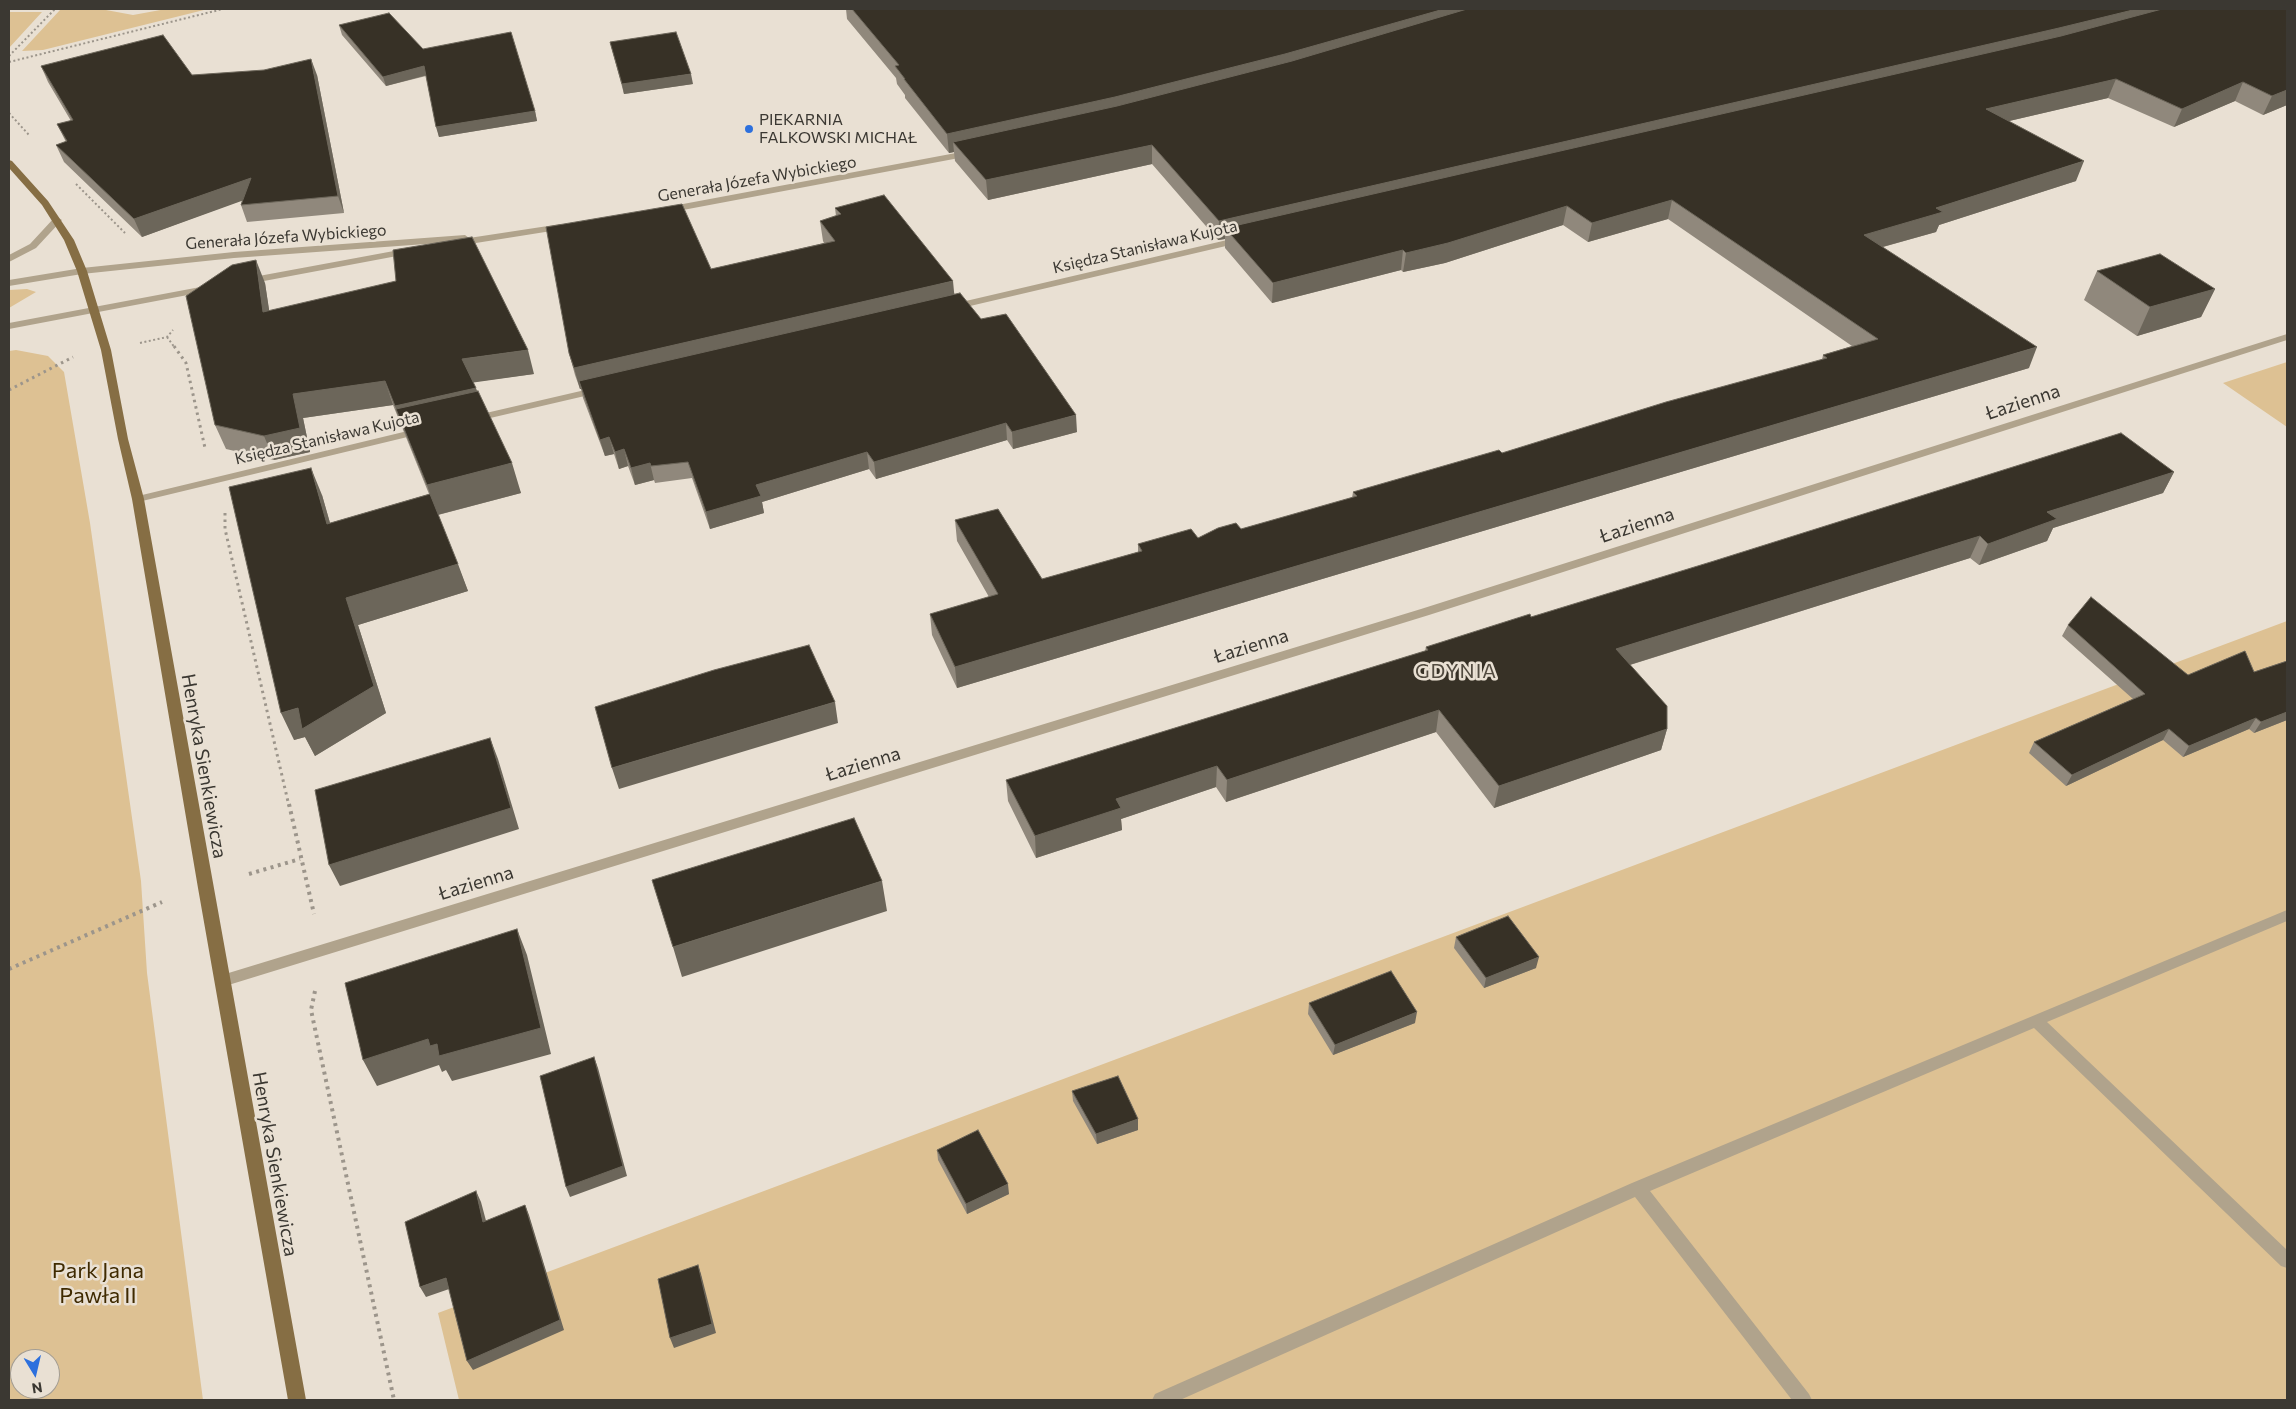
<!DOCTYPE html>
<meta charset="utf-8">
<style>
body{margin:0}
#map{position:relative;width:2296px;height:1409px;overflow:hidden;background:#e9e0d3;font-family:Commissioner,sans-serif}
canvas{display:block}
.frame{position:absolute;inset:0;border:10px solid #3b3832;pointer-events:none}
.north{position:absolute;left:10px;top:1349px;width:50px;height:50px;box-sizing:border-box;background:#e9e0d3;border:1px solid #a39d93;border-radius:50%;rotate:171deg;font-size:14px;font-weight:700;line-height:20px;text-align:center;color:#3b3832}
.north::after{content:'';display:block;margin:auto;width:18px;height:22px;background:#2d70dd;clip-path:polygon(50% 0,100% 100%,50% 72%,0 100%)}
</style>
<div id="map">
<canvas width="2296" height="1409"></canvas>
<div class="frame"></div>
<div class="north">N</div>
</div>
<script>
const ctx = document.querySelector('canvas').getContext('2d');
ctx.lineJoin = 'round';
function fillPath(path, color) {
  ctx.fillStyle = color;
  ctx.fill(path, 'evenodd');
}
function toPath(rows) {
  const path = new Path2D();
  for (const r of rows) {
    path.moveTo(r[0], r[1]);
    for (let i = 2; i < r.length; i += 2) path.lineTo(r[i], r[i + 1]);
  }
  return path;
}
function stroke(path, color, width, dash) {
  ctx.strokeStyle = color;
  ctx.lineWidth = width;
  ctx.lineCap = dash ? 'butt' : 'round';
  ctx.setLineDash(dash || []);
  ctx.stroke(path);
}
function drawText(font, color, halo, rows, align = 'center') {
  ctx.font = font + ' Commissioner,sans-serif';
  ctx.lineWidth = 5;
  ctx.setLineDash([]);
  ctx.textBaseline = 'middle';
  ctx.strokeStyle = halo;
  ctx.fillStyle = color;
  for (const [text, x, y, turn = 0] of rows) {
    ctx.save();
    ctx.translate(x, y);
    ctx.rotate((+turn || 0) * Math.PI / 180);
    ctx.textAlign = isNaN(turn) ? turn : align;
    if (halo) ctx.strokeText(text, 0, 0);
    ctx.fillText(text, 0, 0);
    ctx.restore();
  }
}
const green = toPath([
 [166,9,208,9,43,50,22,51,60,10,106,10,133,15],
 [9,12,42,12,9,48],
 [27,289,36,292,9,308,9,290],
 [16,350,48,356,64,372,90,523,141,881,147,973,203,1400,9,1400,9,351],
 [20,1359,50,1359,50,1389,20,1389],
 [2287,362,2287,427,2223,383],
 [2287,621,2287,1400,459,1400,438,1313]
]);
const pathFar2 = toPath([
 [9,56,55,9],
 [9,62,223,9],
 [9,113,29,135],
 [76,184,125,233],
 [167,337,175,348],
 [140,343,167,337,173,330]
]);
const pathFar1 = toPath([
 [174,346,186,363,205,448],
 [9,390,73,357],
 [225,513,225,529,289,806]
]);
const path = toPath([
 [289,804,314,914],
 [249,874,300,859],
 [9,969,162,902],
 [315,991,311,1010,394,1400]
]);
const minor = toPath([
 [972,150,975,151,975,155,667,213,662,210,667,207,972,150],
 [57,217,62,220,36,248,9,262,9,255,30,244,54,218,57,217],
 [561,224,566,227,564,229,457,246,454,245,453,242,234,258,82,274,9,286,9,280,82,268,234,252,465,235,469,238,561,224],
 [1240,237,1243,238,1243,242,953,310,948,307,953,304,1240,237],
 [410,248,415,251,413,253,248,284,243,281,248,278,410,248],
 [211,285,216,288,214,290,9,329,9,323,211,285],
 [2287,334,2287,340,1429,615,222,987,217,985,215,981,217,977,222,975,1421,609,2287,334],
 [598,387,603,390,602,392,473,422,468,419,473,416,598,387],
 [420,428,424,429,424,433,138,502,132,499,138,496,420,428],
 [2287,910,2287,921,2047,1022,2287,1250,2287,1268,2281,1266,2034,1028,1650,1191,1809,1394,1812,1400,1792,1400,1635,1197,1180,1400,1152,1400,1155,1394,1632,1183,2287,910]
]);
const major = toPath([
 [9,160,12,161,48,201,74,240,87,271,111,350,128,439,144,499,306,1400,288,1400,198,888,132,499,118,439,101,350,77,271,64,240,42,205,9,168,9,160]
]);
const wall = toPath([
 [846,9,2287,9,2287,105,2263,115,2235,101,2174,127,2108,98,2009,121,2076,181,1939,225,1936,232,1883,247,2029,368,957,688,932,635,930,614,989,597,957,541,955,520,1042,579,1138,552,1138,544,1198,538,1241,529,1352,498,1353,492,1502,453,1822,360,1823,355,1852,346,1668,219,1588,242,1563,225,1445,263,1403,272,1401,270,1272,303,1225,248,1225,239,1218,240,1152,164,988,200,955,161,954,152,949,153,905,98,905,95,897,84,896,78,847,19],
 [339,25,423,49,535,111,537,121,439,137,426,76,386,86,342,35],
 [610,42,693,84,624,94],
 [41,66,192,75,317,75,344,213,247,222,241,205,242,200,142,237,64,162,56,145,66,142,57,124,71,121,48,82],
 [835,208,955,294,981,319,1077,432,1013,449,1007,440,876,479,869,469,762,502,764,513,710,529,692,478,655,483,654,480,635,485,628,466,619,469,614,454,605,456,583,398,581,389,580,389,575,375,569,353,711,269,824,243,823,241,820,221,836,216],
 [2097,271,2215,289,2201,317,2137,336,2084,300],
 [265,283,269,311,534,374,473,382,521,493,438,515,468,591,358,625,386,713,315,756,305,737,294,740,322,495,330,523,429,494,393,405,303,418,310,452,274,460,226,449,215,425],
 [2174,472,2163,493,2053,528,2047,541,1979,565,1970,558,1630,665,1667,729,1661,750,1494,808,1436,732,1226,802,1216,787,1121,819,1122,830,1036,858,1008,801,1006,780,1425,651,1426,647,1531,617],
 [2068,625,2188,675,2254,672,2287,661,2287,720,2254,733,2249,729,2183,757,2163,740,2066,786,2029,753,2034,742,2133,699,2062,636],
 [1456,937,1536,968,1484,988,1454,948],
 [1309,1003,1415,1023,1333,1055,1308,1014],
 [1072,1091,1138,1130,1097,1144,1073,1101],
 [937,1150,1009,1194,967,1214,938,1160]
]);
const shadedWall = toPath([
 [1444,9,1505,9,1284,72,953,142,954,152,949,153,947,134],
 [2137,9,2201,9,1225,228,1225,239,1218,240,1219,221],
 [311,59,317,75,344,213,338,196],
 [424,66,427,75,386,86,383,77],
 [691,74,693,84,624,94,622,84],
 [2116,79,2108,98,1979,128,1986,109],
 [2243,82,2235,101,2174,127,2182,109],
 [2287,90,2287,105,2263,115,2272,96],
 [535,111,537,121,439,137,436,127],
 [1152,145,1152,164,988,200,986,180],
 [2084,161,2076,181,1939,225,1936,232,1857,254,1864,235,1936,208],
 [251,178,258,195,142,237,134,219],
 [1672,200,1668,219,1588,242,1592,223],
 [1567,206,1563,225,1445,263,1403,272,1406,253],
 [1403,250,1401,270,1272,303,1273,283],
 [256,260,265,283,273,335,263,312],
 [953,281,955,302,579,381,581,389,580,389,574,368],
 [2215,289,2201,317,2137,336,2150,307],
 [2037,347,2029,368,957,688,955,667],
 [528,350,534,374,470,383,462,359],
 [385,381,393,405,303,418,310,452,274,460,264,436,293,394],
 [476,388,483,412,396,409,403,430,395,406],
 [1076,415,1077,432,1013,449,1012,432],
 [1006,423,1007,440,876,479,874,462],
 [609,437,614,454,605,456,600,440],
 [624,449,628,466,619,469,615,452],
 [867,452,869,469,762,502,764,513,710,529,706,512,756,485],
 [512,463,521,493,437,515,427,485],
 [650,463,654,480,635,485,631,468],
 [311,468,322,495,338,551,327,524],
 [2174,472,2163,493,2053,528,2047,541,1979,565,1988,544,2047,512],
 [1980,536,1970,558,1610,671,1616,649],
 [458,564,468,591,358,625,386,713,315,756,305,737,294,740,281,713,298,708,346,598],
 [835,702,838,723,619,789,612,768],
 [1439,710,1436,732,1226,802,1227,780],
 [2287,712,2287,720,2254,733,2261,722],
 [2256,718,2249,729,2183,757,2189,746],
 [1667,729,1661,750,1494,808,1499,786],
 [2169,729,2163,740,2066,786,2072,775],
 [490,738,498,759,519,829,340,886,329,865],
 [1217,766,1216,787,1121,819,1122,830,1036,858,1035,836,1116,799],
 [882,881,887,911,682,977,673,947],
 [517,929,527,955,551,1054,452,1081,446,1070,442,1072,439,1065,377,1086,363,1060],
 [1539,957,1536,968,1484,988,1486,978],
 [1417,1012,1415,1023,1333,1055,1335,1045],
 [594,1057,598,1068,627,1176,570,1197,566,1187],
 [1138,1119,1138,1130,1097,1144,1096,1134],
 [1008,1184,1009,1194,967,1214,966,1204],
 [476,1191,481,1202,489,1232,483,1222],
 [525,1205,529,1215,564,1330,473,1370,467,1361],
 [698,1265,701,1274,716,1333,674,1348,670,1338],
 [446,1278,452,1288,426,1297,420,1287]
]);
const building = toPath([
 [852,9,1444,9,1285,54,1115,97,947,134,904,79,905,79,895,66,899,65,852,9],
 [1467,9,2137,9,2059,28,1219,221,1152,145,986,180,953,142,1117,106,1292,61,1467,9],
 [2162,9,2287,9,2287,90,2272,96,2243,82,2182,109,2116,79,1986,109,2084,161,1936,208,1943,212,1864,235,2037,347,955,667,930,614,998,594,955,520,998,509,1042,579,1142,551,1138,544,1191,529,1198,538,1218,528,1236,523,1241,529,1357,496,1353,492,1499,450,1502,453,1666,402,1827,358,1823,355,1878,339,1672,200,1592,223,1567,206,1448,243,1406,253,1403,250,1273,283,1225,228,2061,36,2162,9],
 [389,13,423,49,511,32,535,111,436,127,424,66,383,77,339,25,389,13],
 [676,32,691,74,622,84,610,42,676,32],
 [163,35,192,75,264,70,311,59,338,196,241,205,251,178,134,219,56,145,67,141,57,124,73,120,41,66,163,35],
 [884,195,953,281,574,368,569,353,546,227,682,204,711,269,835,241,820,221,841,214,835,208,884,195],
 [472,237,528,350,462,359,476,388,395,406,385,381,293,394,300,428,264,436,215,425,186,296,232,265,256,260,263,312,396,281,393,250,472,237],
 [2160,254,2215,289,2150,307,2097,271,2160,254],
 [960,293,981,319,1006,314,1076,415,1012,432,1006,423,874,462,867,452,756,485,761,496,706,512,688,462,651,466,650,463,631,468,624,449,615,452,609,437,600,440,579,381,960,293],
 [478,391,512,463,427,485,396,409,478,391],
 [2121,433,2174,472,2047,512,2057,519,1988,544,1980,536,1616,649,1667,706,1667,729,1499,786,1439,710,1227,780,1217,766,1116,799,1121,808,1035,836,1006,780,1428,650,1426,647,1530,614,1531,617,1714,561,2121,433],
 [311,468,327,524,430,494,458,564,346,598,374,686,302,729,298,708,281,713,229,487,311,468],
 [2091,597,2188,675,2245,651,2254,672,2287,661,2287,712,2261,722,2256,718,2189,746,2169,729,2072,775,2034,742,2145,694,2068,625,2091,597],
 [809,645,835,702,612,768,595,707,714,670,809,645],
 [490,738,511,808,329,865,315,790,490,738],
 [854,818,882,881,673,947,652,880,854,818],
 [1508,916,1539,957,1486,978,1456,937,1508,916],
 [517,929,541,1028,439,1056,437,1044,430,1046,428,1039,363,1060,345,983,517,929],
 [1391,971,1417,1012,1335,1045,1309,1003,1391,971],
 [594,1057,623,1166,566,1187,540,1076,594,1057],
 [1118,1076,1138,1119,1096,1134,1072,1091,1118,1076],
 [978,1130,1008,1184,966,1204,937,1150,978,1130],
 [476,1191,483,1222,525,1205,560,1320,467,1361,446,1278,420,1287,405,1222,476,1191],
 [698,1265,712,1324,670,1338,658,1279,698,1265]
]);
const markers = [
 [749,129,5,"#2d70dd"]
];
const farPoinames = [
 ["PIEKARNIA",759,120],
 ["FALKOWSKI MICHAŁ",759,138]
];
const farStreetnames = [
 ["Generała Józefa Wybickiego",757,179,-10],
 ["Generała Józefa Wybickiego",286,237,-4],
 ["Księdza Stanisława Kujota",1145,247,-13],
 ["Księdza Stanisława Kujota",327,438,-13]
];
const streetNames = [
 ["Łazienna",2023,402,-18],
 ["Łazienna",1637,525,-18],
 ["Łazienna",1251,646,-17],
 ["Łazienna",863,764,-17],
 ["Henryka Sienkiewicza",204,766,80],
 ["Łazienna",476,883,-17],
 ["Henryka Sienkiewicza",275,1164,80]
];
const neighbourhoodNames = [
 ["GDYNIA",1456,671]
];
const nearParknames = [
 ["Park Jana",98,1271],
 ["Pawła II",98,1296]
];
fillPath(green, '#ddc193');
stroke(pathFar2, '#9c958b', 2, [2, 2.5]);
stroke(pathFar1, '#9c958b', 3, [2.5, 4]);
stroke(path, '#9c958b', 4, [3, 4.5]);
fillPath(minor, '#b0a38c');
fillPath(major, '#866e44');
fillPath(wall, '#90887c');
fillPath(shadedWall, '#6c665a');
fillPath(building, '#373126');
stroke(building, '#6c665a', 1);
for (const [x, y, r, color] of markers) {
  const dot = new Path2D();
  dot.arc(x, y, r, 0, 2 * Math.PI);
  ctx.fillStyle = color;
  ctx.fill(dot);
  stroke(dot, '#e9e0d3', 2);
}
drawText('16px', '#3b3832', '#e9e0d3', farPoinames, 'left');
drawText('16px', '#3b3832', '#e9e0d3', farStreetnames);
drawText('19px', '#3b3832', '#e9e0d3', streetNames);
ctx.letterSpacing = '1px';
drawText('20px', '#524b40', '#e9e0d3', neighbourhoodNames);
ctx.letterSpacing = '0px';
drawText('22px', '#3f2a00', '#e9e0d3', nearParknames);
</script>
